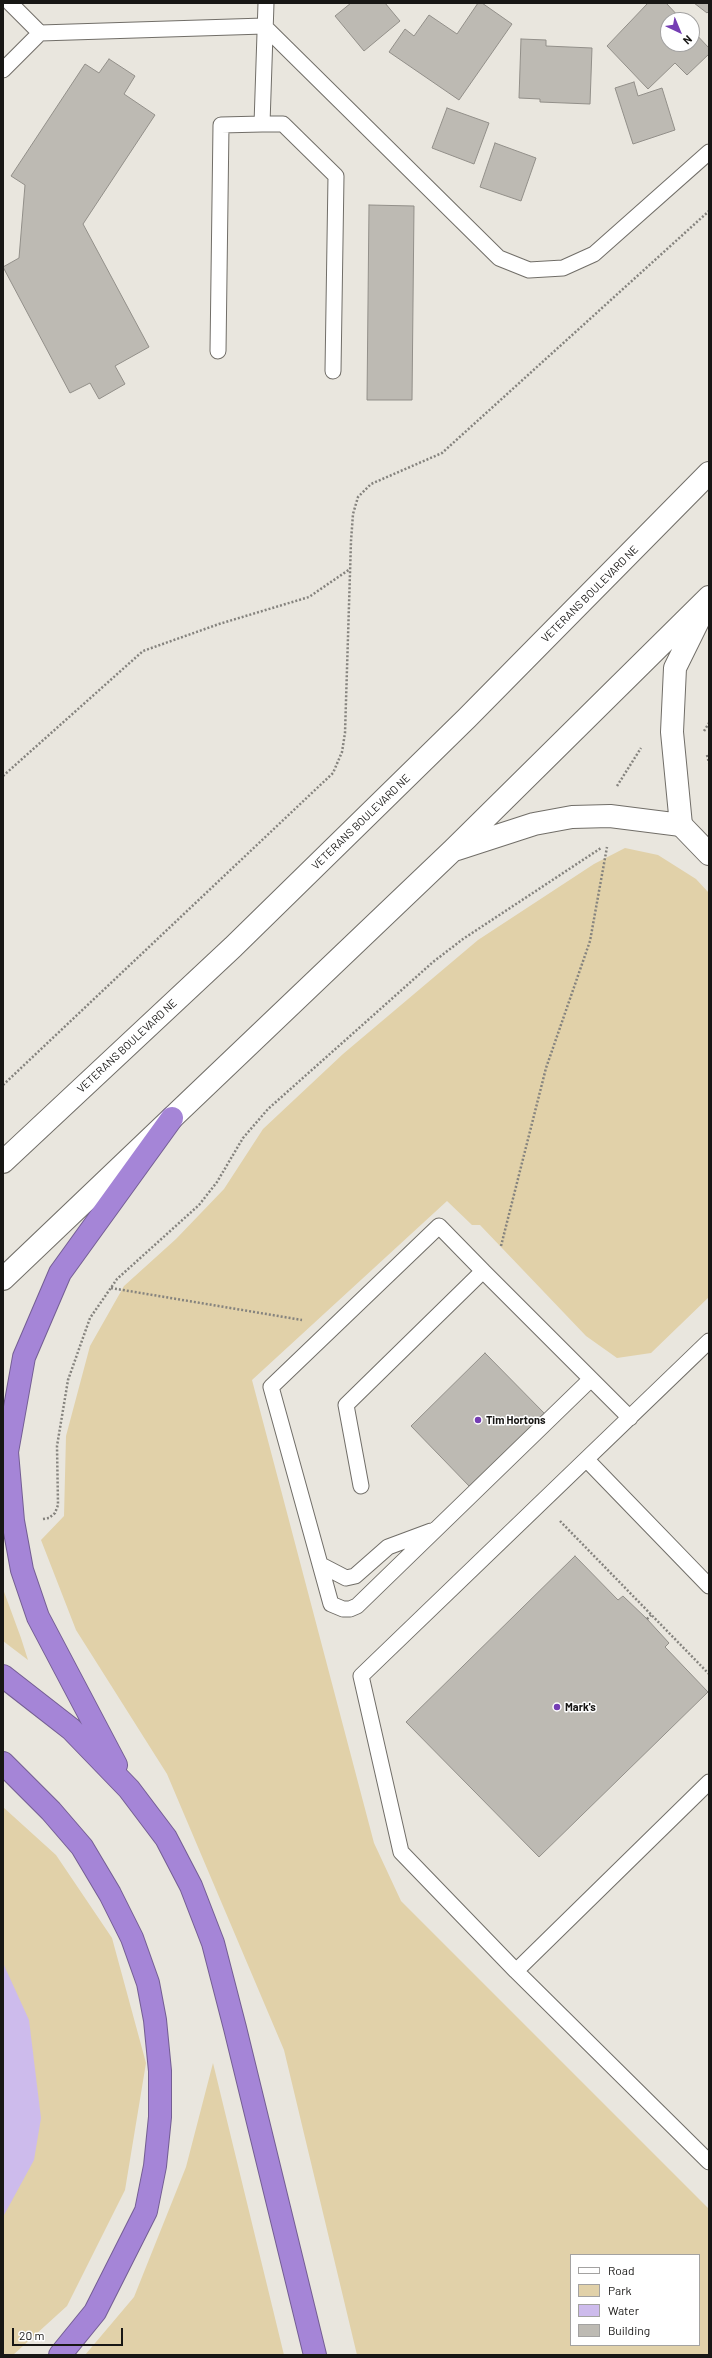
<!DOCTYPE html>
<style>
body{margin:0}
#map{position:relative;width:712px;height:2358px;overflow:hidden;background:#e9e6de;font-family:Barlow,sans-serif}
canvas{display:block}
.frame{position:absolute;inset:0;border:4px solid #181715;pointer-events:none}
.legend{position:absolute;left:570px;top:2254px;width:130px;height:92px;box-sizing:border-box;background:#fff;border:1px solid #a3a2a1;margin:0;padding:5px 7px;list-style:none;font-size:12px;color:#181715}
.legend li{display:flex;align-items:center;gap:8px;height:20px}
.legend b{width:20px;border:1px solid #a3a2a1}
.north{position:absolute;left:660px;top:12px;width:40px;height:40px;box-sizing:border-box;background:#fff;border:1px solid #a3a2a1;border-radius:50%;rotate:136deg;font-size:11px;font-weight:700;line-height:16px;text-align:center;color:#181715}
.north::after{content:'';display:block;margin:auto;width:14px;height:18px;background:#753eb4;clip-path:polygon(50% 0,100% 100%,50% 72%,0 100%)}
.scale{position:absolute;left:12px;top:2328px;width:111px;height:18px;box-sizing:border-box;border:2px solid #181715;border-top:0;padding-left:5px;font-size:12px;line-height:14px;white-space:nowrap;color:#181715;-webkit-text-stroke:3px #fff;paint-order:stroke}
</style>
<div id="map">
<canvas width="712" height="2358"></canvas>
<div class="frame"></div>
<ul class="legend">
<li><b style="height:5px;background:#fff"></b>Road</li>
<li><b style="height:11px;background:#e1d1a9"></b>Park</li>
<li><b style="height:11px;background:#cdbbec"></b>Water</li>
<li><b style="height:11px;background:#bdbab3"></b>Building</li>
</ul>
<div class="north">N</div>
<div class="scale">20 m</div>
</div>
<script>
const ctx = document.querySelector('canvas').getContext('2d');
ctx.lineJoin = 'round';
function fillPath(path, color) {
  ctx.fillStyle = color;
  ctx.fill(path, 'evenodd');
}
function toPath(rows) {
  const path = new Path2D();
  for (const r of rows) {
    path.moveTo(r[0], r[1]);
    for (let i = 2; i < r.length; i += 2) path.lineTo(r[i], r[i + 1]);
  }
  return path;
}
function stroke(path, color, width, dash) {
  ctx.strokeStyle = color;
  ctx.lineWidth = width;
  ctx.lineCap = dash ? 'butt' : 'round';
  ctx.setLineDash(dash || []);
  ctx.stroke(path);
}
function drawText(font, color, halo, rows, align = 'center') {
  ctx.font = font + ' Barlow,sans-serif';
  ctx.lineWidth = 3;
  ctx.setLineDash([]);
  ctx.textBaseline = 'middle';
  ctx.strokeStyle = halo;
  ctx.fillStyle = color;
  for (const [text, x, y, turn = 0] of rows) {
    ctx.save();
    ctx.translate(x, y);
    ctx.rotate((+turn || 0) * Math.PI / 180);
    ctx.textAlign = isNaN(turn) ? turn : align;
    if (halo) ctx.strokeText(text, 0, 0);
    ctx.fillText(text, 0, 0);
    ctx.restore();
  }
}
const green = toPath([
 [625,848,658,855,696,879,709,893,709,1297,651,1353,617,1358,586,1336,480,1225,472,1225,447,1201,252,1380,374,1843,401,1901,709,2209,709,2355,357,2355,284,2050,167,1774,76,1630,41,1540,64,1516,66,1436,90,1346,124,1286,176,1239,224,1189,263,1129,343,1054,478,940,594,864],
 [571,2255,699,2255,699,2345,571,2345],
 [3,1589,21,1638,28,1660,3,1641],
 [3,1807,56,1855,112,1938,146,2063,125,2190,67,2306,13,2355,3,2355],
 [213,2063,284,2355,85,2355,134,2297,186,2167]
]);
const water = toPath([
 [3,1963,29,2020,41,2118,34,2160,3,2217]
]);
const building = toPath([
 [351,3,385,3,400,21,364,51,335,16,351,3],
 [478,3,482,3,512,24,459,100,389,52,405,29,414,36,429,15,457,34,478,3],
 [648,3,666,3,682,20,668,20,668,44,692,44,692,30,709,48,709,54,687,75,675,63,648,89,607,46,648,3],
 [694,3,709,3,709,11,707,13,694,3],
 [521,39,546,40,546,46,592,48,590,104,540,102,540,99,519,98,521,39],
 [109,59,135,76,124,94,155,115,83,224,149,347,115,366,125,384,99,399,90,383,70,393,3,267,19,258,25,185,11,176,85,64,99,73,109,59],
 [634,82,638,96,662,88,675,130,633,144,615,88,634,82],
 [447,108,489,123,474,164,432,148,447,108],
 [495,143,536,158,521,201,480,187,495,143],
 [369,205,414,206,412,400,367,400,369,205],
 [485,1353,545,1414,470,1487,411,1426,485,1353],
 [575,1556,618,1600,623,1596,647,1619,669,1643,665,1647,708,1692,539,1857,406,1722,575,1556]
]);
const path = toPath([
 [704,731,709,723],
 [707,755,709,763],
 [3,776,143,651,219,624,309,597,350,569],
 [617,786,641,748],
 [3,1085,333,773,342,752,345,733,351,541,353,514,358,497,371,484,442,453,709,211],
 [501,1246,546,1068,590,941,607,847],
 [111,1288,302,1320],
 [43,1519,49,1518,55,1513,58,1505,57,1446,68,1380,90,1318,117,1279,199,1205,217,1182,243,1138,268,1109,368,1020,433,962,463,939,601,848],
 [560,1521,709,1674],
 [647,1619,651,1615]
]);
const lane = toPath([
 [10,3,40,33],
 [3,70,40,33,264,26,499,258,529,270,563,268,594,254,709,152],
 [262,124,283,124,336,176,333,371],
 [218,351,221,125,262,124,266,3],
 [483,1271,439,1226,271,1387,331,1604,343,1609,350,1609,357,1606,591,1379],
 [709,1341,361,1676,401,1852,516,1971,709,1782],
 [587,1460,709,1586],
 [361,1486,346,1405,483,1271,630,1418],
 [321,1565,346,1578,355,1576,388,1547,431,1531],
 [516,1971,709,2162]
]);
const street = toPath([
 [681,825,709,854]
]);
const secondary = toPath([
 [457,849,534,824,572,817,610,816,681,825,672,732,675,668,704,609],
 [3,1162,233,947,467,718,709,473],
 [3,1279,453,850,709,597]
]);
const highway = toPath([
 [3,1676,71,1729,129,1789,166,1838,191,1886,213,1943,235,2028,315,2355],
 [3,1763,51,1811,82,1847,110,1894,132,1938,148,1983,155,2020,160,2071,160,2117,155,2166,146,2211,95,2312,60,2355],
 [116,1765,38,1617,22,1570,13,1521,7,1452,24,1357,60,1273,172,1118]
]);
const markers = [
 [478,1420,4,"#753eb4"],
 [557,1707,4,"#753eb4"]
];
const streetNames = [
 ["VETERANS BOULEVARD NE",590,594,-45],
 ["VETERANS BOULEVARD NE",361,822,-44],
 ["VETERANS BOULEVARD NE",127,1046,-43]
];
const poiNames = [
 ["Tim Hortons",486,1420],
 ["Mark's",565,1707]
];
fillPath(green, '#e1d1a9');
fillPath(water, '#cdbbec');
fillPath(building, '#bdbab3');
stroke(building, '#928f89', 1);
stroke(lane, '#716e68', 17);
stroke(street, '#716e68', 24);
stroke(secondary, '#716e68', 24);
stroke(highway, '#745e93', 24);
stroke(path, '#85837e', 2.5, [2, 2]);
stroke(lane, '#fff', 15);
stroke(street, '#fff', 22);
stroke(secondary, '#fff', 22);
stroke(highway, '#a585d7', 22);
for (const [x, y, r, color] of markers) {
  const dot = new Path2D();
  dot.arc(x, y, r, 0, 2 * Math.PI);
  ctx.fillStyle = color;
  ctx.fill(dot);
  stroke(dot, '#fff', 1.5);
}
drawText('11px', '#181715', '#fff', streetNames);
drawText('bold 11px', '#181715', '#fff', poiNames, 'left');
</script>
